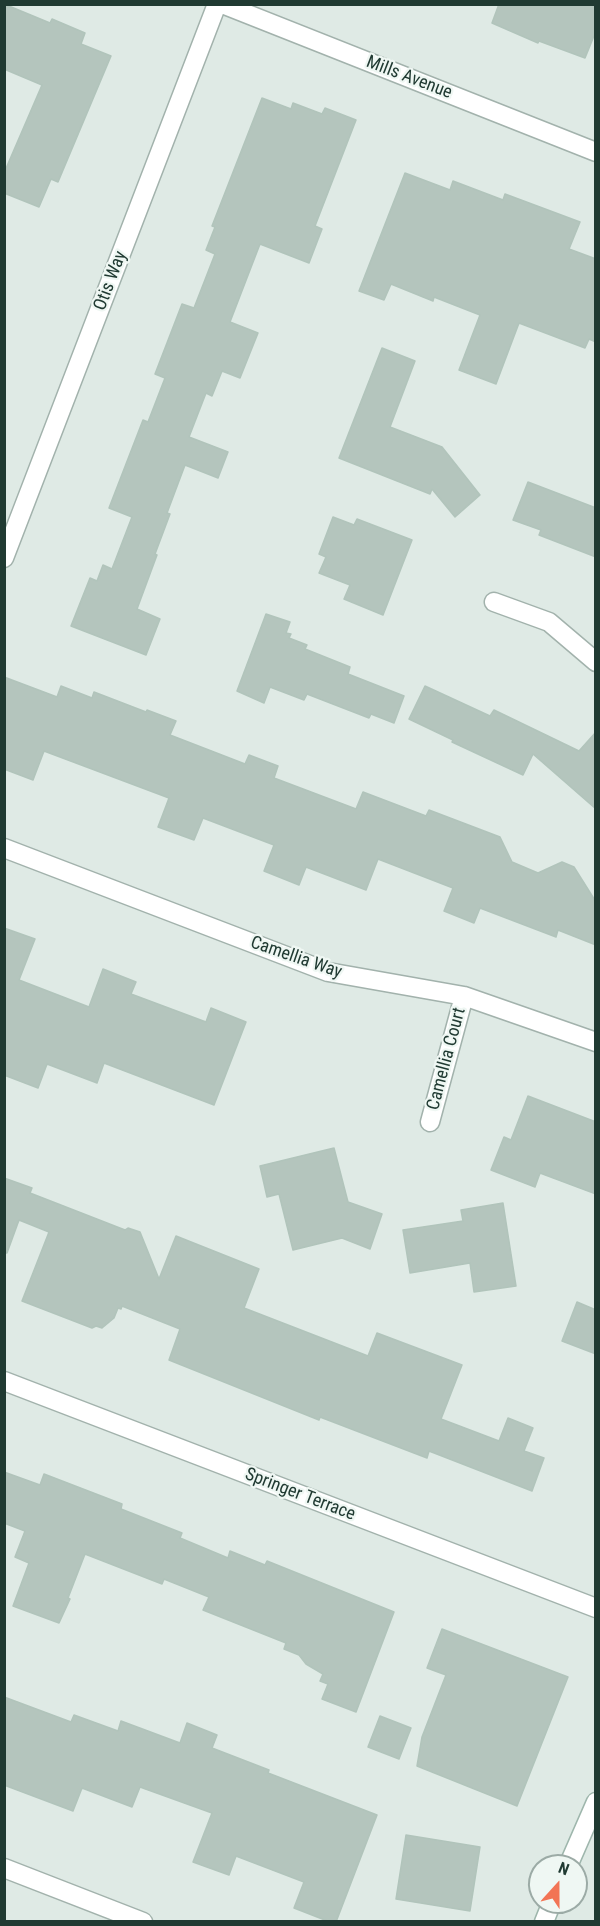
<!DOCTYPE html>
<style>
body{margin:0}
#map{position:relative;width:600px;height:1926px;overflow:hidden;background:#dfeae5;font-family:"Roboto Condensed",sans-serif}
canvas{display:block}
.frame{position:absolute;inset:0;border:6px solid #203a32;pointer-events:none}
.north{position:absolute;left:528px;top:1854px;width:60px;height:60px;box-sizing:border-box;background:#eff7f3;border:2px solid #9caba6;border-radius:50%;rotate:21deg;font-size:16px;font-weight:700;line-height:24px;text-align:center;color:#203a32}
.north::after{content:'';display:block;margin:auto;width:21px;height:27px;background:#f27455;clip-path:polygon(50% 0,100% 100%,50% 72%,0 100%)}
</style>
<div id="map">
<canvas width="600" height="1926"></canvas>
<div class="frame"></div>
<div class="north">N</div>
</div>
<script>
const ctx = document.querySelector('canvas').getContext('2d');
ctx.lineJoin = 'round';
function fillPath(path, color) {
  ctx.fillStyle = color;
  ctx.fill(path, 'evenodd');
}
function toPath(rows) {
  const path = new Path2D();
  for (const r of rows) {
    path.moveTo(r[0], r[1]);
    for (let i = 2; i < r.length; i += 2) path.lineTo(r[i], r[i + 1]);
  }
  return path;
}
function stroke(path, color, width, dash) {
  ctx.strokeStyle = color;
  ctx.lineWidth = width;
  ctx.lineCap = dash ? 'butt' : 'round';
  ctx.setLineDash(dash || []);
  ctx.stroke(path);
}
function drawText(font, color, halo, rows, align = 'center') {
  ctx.font = font + ' "Roboto Condensed",sans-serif';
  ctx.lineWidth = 4.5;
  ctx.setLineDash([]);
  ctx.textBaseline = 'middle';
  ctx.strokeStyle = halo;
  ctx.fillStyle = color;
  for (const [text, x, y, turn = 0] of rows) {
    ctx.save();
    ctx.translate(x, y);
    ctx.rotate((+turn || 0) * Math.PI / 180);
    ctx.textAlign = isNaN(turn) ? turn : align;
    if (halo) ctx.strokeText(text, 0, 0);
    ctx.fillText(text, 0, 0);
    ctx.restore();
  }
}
const building = toPath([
 [4,4,50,23,52,19,85,33,81,44,111,56,58,182,51,179,39,207,4,193,4,173,42,85,4,69,4,4],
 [499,4,596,4,596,31,585,58,539,41,538,43,492,23,499,4],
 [262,98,291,109,293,103,322,114,325,108,356,120,315,226,322,229,309,263,260,244,230,322,258,333,240,378,222,371,212,396,206,393,189,437,228,452,218,478,185,465,167,513,170,514,155,554,157,555,137,609,160,619,146,655,71,626,90,578,97,581,103,565,112,569,132,517,109,508,143,420,148,422,165,378,155,374,182,304,194,308,215,254,206,250,215,227,212,226,262,98],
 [405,173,450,190,453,181,503,200,505,194,580,222,569,249,596,259,596,342,589,339,585,348,519,323,496,384,459,370,480,315,434,297,433,301,391,284,384,300,359,291,405,173],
 [382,348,415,361,390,427,442,447,480,495,455,517,432,489,430,494,339,458,382,348],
 [528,482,596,508,596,557,539,535,541,530,513,520,528,482],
 [333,517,354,525,357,519,412,540,383,615,344,599,350,585,319,573,326,557,319,554,333,517],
 [266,614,290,622,286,633,291,634,289,638,307,645,305,649,350,667,348,674,404,696,394,723,371,714,369,718,307,694,304,700,270,687,264,703,237,691,266,614],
 [4,677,57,697,61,686,92,698,94,692,146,712,147,710,176,721,170,735,245,764,249,755,278,766,274,778,356,809,363,792,426,816,429,810,500,837,512,862,538,873,562,862,574,867,596,902,596,945,558,930,556,937,480,908,474,923,444,911,453,888,378,859,366,890,306,867,299,885,264,871,274,845,203,818,194,840,158,827,169,798,44,751,33,780,4,769,4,677],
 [425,686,490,716,494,710,579,751,596,732,596,809,533,754,523,775,452,742,453,740,409,719,425,686],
 [4,928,35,939,19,980,89,1007,103,969,136,982,131,994,206,1022,211,1008,246,1022,214,1105,104,1063,97,1083,47,1064,38,1088,4,1075,4,928],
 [528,1096,596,1122,596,1194,540,1173,535,1187,491,1170,504,1137,511,1140,528,1096],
 [334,1148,348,1202,382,1214,370,1249,342,1238,293,1250,279,1194,267,1197,260,1166,334,1148],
 [4,1178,32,1188,30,1193,125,1230,128,1228,140,1232,159,1279,176,1236,259,1269,244,1308,368,1356,377,1333,462,1365,441,1419,499,1441,508,1418,533,1428,524,1451,544,1458,532,1491,429,1451,427,1458,320,1417,319,1420,169,1360,180,1329,122,1306,121,1309,118,1308,114,1318,102,1328,96,1326,92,1328,22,1301,49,1232,19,1220,7,1253,4,1253,4,1178],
 [503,1203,516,1286,474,1292,470,1263,410,1273,403,1230,463,1221,461,1210,503,1203],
 [577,1302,596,1310,596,1354,562,1341,577,1302],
 [4,1472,40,1485,44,1474,122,1504,121,1509,182,1533,180,1538,228,1558,230,1551,265,1565,267,1561,394,1612,356,1712,322,1699,328,1684,320,1681,323,1674,306,1664,299,1655,284,1649,286,1643,203,1610,209,1597,164,1579,162,1584,85,1554,68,1598,70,1599,59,1623,13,1606,29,1563,15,1557,25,1531,4,1523,4,1472],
 [442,1629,568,1677,517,1806,417,1766,422,1737,446,1675,427,1668,442,1629],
 [4,1697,71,1722,74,1715,118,1731,121,1721,180,1743,187,1723,217,1735,212,1748,269,1770,268,1773,377,1815,336,1922,330,1922,294,1908,304,1882,236,1856,229,1875,193,1862,212,1813,140,1787,132,1807,82,1788,73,1811,4,1785,4,1697],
 [380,1716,411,1728,399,1759,368,1747,380,1716],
 [406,1835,480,1847,470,1911,396,1899,406,1835]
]);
const street = toPath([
 [222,4,596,152],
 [4,558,217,4],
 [494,602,549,622,596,662],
 [4,848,328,972,464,996,596,1042],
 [430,1122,464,996],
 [4,1381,596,1608],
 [4,1868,143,1922]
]);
const secondary = toPath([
 [568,1866,596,1802],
 [544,1922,552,1902]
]);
const streetNames = [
 ["Mills Avenue",409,78,21],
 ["Otis Way",111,281,-69],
 ["Camellia Way",296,958,19],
 ["Camellia Court",447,1059,-75],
 ["Springer Terrace",300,1495,21]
];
fillPath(building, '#b4c5bd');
stroke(building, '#b1c4bb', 1.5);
stroke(street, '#a2b2ac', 21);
stroke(secondary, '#9eb6ac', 21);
stroke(street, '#fff', 18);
stroke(secondary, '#fff', 18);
drawText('18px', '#203a32', '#eff7f3', streetNames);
</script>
